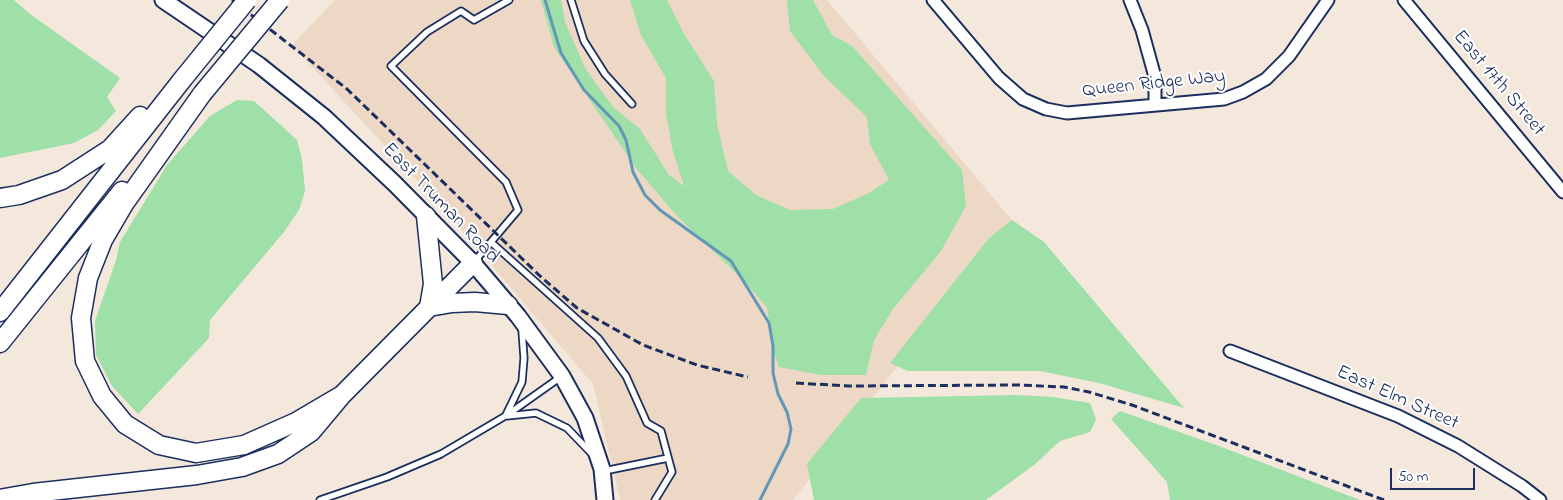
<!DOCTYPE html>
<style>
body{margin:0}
#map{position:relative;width:1563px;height:500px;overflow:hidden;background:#f4e8dc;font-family:"Indie Flower",sans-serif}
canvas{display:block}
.scale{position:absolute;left:1390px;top:468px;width:85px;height:22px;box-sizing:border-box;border:2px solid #1b2f5e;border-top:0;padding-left:6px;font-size:15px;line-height:18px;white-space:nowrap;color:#1b2f5e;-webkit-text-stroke:4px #fff;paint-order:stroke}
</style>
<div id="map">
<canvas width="1563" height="500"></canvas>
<div class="scale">50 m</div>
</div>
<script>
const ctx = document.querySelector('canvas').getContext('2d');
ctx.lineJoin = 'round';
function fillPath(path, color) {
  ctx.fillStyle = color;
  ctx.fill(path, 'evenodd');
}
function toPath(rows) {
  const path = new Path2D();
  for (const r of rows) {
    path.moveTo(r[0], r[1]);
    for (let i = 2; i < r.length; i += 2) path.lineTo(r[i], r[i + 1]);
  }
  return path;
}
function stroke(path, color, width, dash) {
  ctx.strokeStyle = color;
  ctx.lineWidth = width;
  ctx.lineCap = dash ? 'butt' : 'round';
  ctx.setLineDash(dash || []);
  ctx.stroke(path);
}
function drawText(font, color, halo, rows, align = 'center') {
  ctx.font = font + ' "Indie Flower",sans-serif';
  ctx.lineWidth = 4;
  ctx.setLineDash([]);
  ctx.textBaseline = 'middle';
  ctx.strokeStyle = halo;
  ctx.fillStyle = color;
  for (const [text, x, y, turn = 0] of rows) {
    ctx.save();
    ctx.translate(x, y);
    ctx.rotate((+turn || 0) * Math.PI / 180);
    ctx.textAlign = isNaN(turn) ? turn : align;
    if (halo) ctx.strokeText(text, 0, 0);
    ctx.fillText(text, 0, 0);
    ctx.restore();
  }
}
const built = toPath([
 [335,0,827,0,1012,220,793,500,620,500,593,384,446,212,292,45]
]);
const green = toPath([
 [0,0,14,0,30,14,120,78,107,97,116,111,98,130,74,143,0,158],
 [541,0,561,0,565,22,585,68,613,107,640,129,669,175,684,186,673,152,666,114,666,78,641,35,630,0,667,0,684,34,714,81,717,124,728,171,756,195,790,210,833,209,869,193,889,180,870,144,867,117,824,76,790,31,787,0,813,0,832,35,852,46,962,170,966,206,941,251,893,309,874,340,866,375,821,375,779,367,772,347,767,307,742,279,677,216,636,168,554,47],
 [237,100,254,101,297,140,302,159,305,191,299,210,284,232,210,320,209,338,138,414,112,386,96,355,95,321,116,260,120,242,167,165,210,116],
 [1012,220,1044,242,1184,408,1099,383,1040,371,908,371,890,363,989,238],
 [1017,395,1053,397,1090,403,1096,419,1090,432,1060,441,1034,465,986,500,814,500,807,464,861,398],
 [1120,411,1219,446,1360,500,1170,500,1167,482,1111,419]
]);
const stream = toPath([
 [545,0,561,53,584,90,619,126,626,140,633,172,645,195,660,210,731,261,769,323,773,346,773,373,778,394,787,412,791,429,788,444,760,500]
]);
const service = toPath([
 [571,0,584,41,605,74,632,104],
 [492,243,598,338,626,376,647,423,661,431,672,472,655,500],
 [474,262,518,210,506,182,391,66,427,32,461,11,474,20,509,0],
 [506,415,522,382,524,358,522,331],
 [507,416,536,413,567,428,593,455],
 [604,471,668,458],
 [320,500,387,477,441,454,507,415,562,376]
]);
const minor = toPath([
 [933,0,999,78,1023,99,1046,109,1067,113,1224,99,1243,92,1266,79,1289,56,1328,0],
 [1130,0,1142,30,1155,77,1155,105],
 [1404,0,1563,192],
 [1230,351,1398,416,1458,446,1522,486,1540,500]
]);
const secondary = toPath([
 [163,0,259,65,324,117,395,184,473,263,518,316,562,376,585,418,602,469,605,500]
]);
const trunk = toPath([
 [202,94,124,204,103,240,88,278,81,318,85,361,102,396,125,424,159,445,196,453,244,445,296,422,342,395],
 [0,198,19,195,62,180,110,149,140,116],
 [426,216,433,284,429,307,452,303,475,302,508,305],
 [0,312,182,80],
 [0,343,122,191],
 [0,499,33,493,197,475,242,467,278,454,311,432,342,395,473,263]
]);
const rail = toPath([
 [232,0,347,89,540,276,577,308,643,345,697,365,748,377],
 [796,383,849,386,1018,385,1064,387,1089,392,1132,405,1384,500]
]);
const trunkBridge = toPath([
 [182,80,247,0],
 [202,94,280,0]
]);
const streetNames = [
 ["East 17th Street",1498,84,50],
 ["Queen Ridge Way",1154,85,-6],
 ["East Truman Road",440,204,46],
 ["East Elm Street",1397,399,24]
];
fillPath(built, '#ecd8c4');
fillPath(green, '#9fdfa8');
stroke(stream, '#6298b7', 3);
stroke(service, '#1b2f5e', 9);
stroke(minor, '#1b2f5e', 15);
stroke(secondary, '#1b2f5e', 19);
stroke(trunk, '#1b2f5e', 21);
stroke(service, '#fff', 5.5);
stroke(minor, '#fff', 11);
stroke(secondary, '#fff', 15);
stroke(trunk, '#fff', 18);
stroke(rail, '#1b2f5e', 3, [8, 4]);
stroke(trunkBridge, '#1b2f5e', 21, []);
stroke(trunkBridge, '#fff', 18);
drawText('20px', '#1b2f5e', '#fff', streetNames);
</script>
